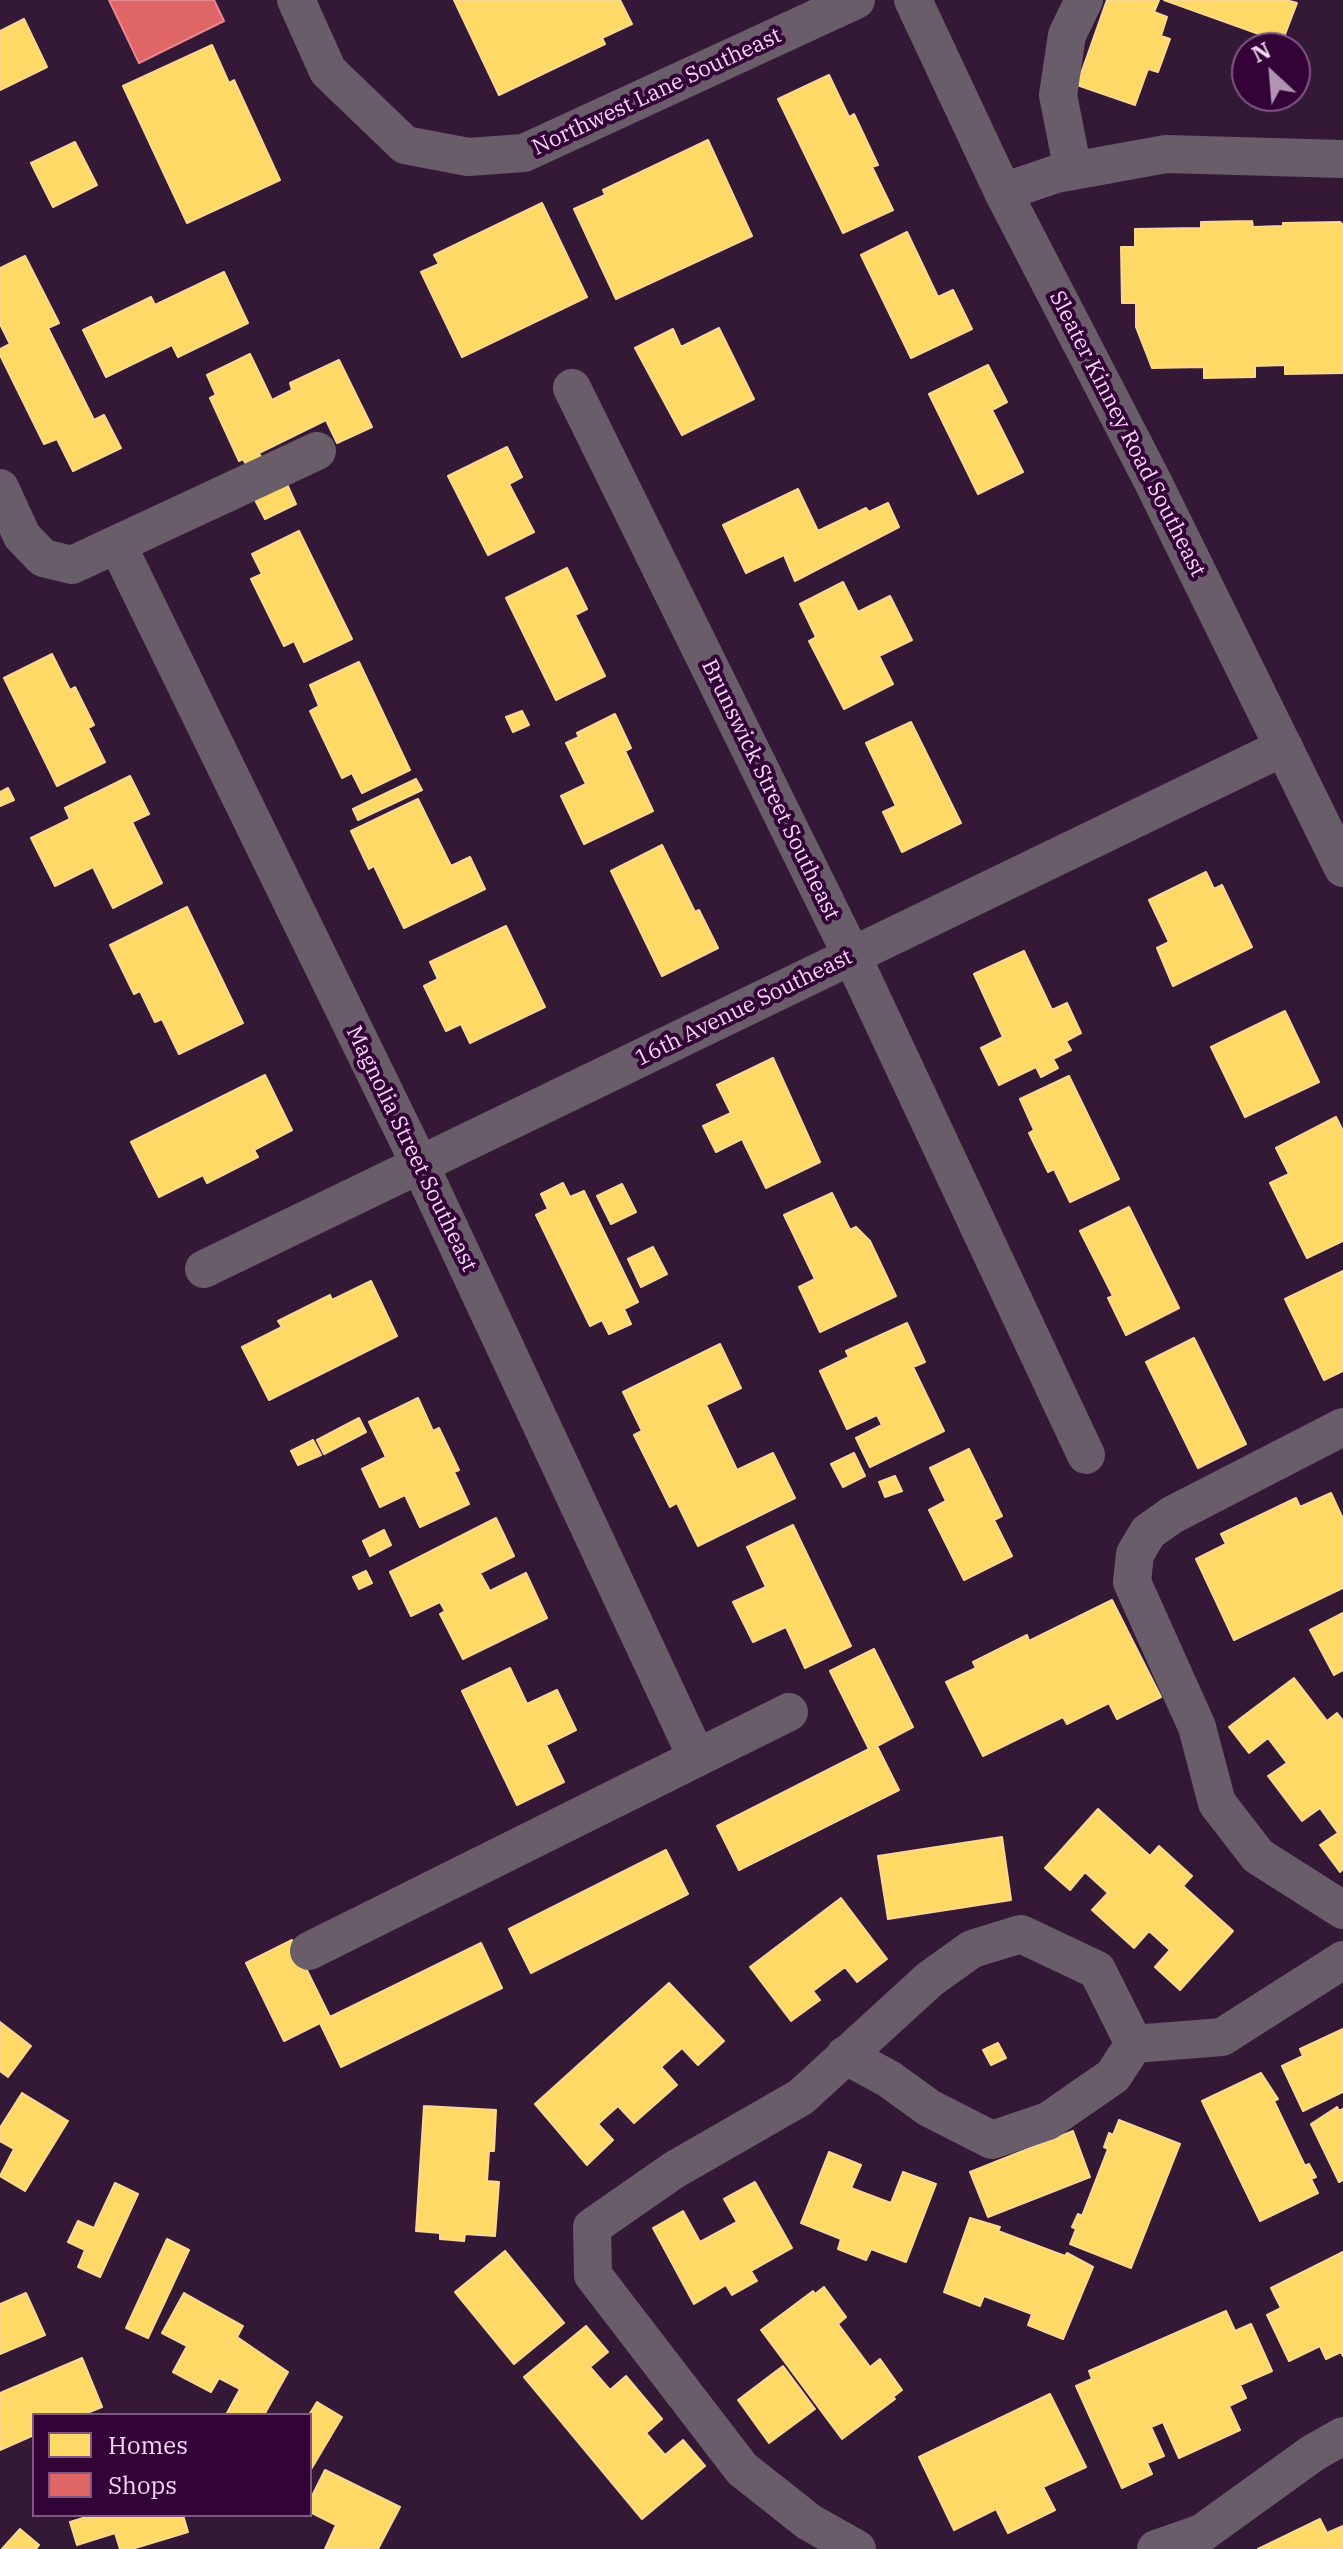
<!DOCTYPE html>
<style>
body{margin:0}
#map{position:relative;width:1343px;height:2549px;overflow:hidden;background:#341936;font-family:"IBM Plex Serif",serif}
canvas{display:block}
.legend{position:absolute;left:32px;top:2413px;width:280px;height:104px;box-sizing:border-box;background:#330237;border:2px solid #805783;margin:0;padding:10px 14px;list-style:none;font-size:24px;color:#f4d7f5}
.legend li{display:flex;align-items:center;gap:16px;height:40px}
.legend b{width:40px;border:2px solid #805783}
.north{position:absolute;left:1231px;top:32px;width:80px;height:80px;box-sizing:border-box;background:#330237;border:2px solid #805783;border-radius:50%;rotate:334deg;font-size:22px;font-weight:700;line-height:32px;text-align:center;color:#f4d7f5}
.north::after{content:'';display:block;margin:auto;width:28px;height:36px;background:#b194b2;clip-path:polygon(50% 0,100% 100%,50% 72%,0 100%)}
</style>
<div id="map">
<canvas width="1343" height="2549"></canvas>
<ul class="legend">
<li><b style="height:22px;background:#ffd966"></b>Homes</li>
<li><b style="height:22px;background:#e06666"></b>Shops</li>
</ul>
<div class="north">N</div>
</div>
<script>
const ctx = document.querySelector('canvas').getContext('2d');
ctx.lineJoin = 'round';
function fillPath(path, color) {
  ctx.fillStyle = color;
  ctx.fill(path, 'evenodd');
}
function toPath(rows) {
  const path = new Path2D();
  for (const r of rows) {
    path.moveTo(r[0], r[1]);
    for (let i = 2; i < r.length; i += 2) path.lineTo(r[i], r[i + 1]);
  }
  return path;
}
function stroke(path, color, width, dash) {
  ctx.strokeStyle = color;
  ctx.lineWidth = width;
  ctx.lineCap = dash ? 'butt' : 'round';
  ctx.setLineDash(dash || []);
  ctx.stroke(path);
}
function drawText(font, color, halo, rows, align = 'center') {
  ctx.font = font + ' "IBM Plex Serif",serif';
  ctx.lineWidth = 8;
  ctx.setLineDash([]);
  ctx.textBaseline = 'middle';
  ctx.strokeStyle = halo;
  ctx.fillStyle = color;
  for (const [text, x, y, turn = 0] of rows) {
    ctx.save();
    ctx.translate(x, y);
    ctx.rotate((+turn || 0) * Math.PI / 180);
    ctx.textAlign = isNaN(turn) ? turn : align;
    if (halo) ctx.strokeText(text, 0, 0);
    ctx.fillText(text, 0, 0);
    ctx.restore();
  }
}
const homes = toPath([
 [454,0,620,0,632,24,602,38,605,44,499,95,454,0],
 [1107,0,1159,0,1154,12,1167,17,1161,36,1170,39,1158,72,1148,69,1135,105,1077,85,1107,0],
 [1164,0,1286,0,1297,3,1284,37,1272,33,1270,38,1164,0],
 [24,19,47,67,0,90,0,31,24,19],
 [212,45,229,83,234,80,280,180,187,223,123,86,212,45],
 [829,75,849,117,854,114,878,165,872,167,893,210,843,233,778,99,829,75],
 [708,140,752,236,616,299,574,209,605,195,603,190,708,140],
 [75,142,97,185,53,207,31,163,75,142],
 [542,203,587,297,462,357,421,272,439,264,434,255,542,203],
 [1252,221,1253,227,1283,226,1283,223,1340,222,1343,225,1343,373,1285,374,1285,365,1255,366,1255,377,1204,378,1204,367,1152,368,1136,327,1136,303,1122,303,1121,247,1135,247,1135,229,1201,228,1201,222,1252,221],
 [907,232,938,297,953,290,972,329,911,358,861,255,907,232],
 [25,256,59,323,48,328,94,420,104,415,121,448,73,471,57,439,44,444,0,355,0,349,10,344,0,324,0,268,25,256],
 [224,272,248,323,178,357,172,345,106,377,83,330,151,297,155,305,224,272],
 [719,328,754,399,682,435,635,348,673,329,681,347,719,328],
 [250,354,272,400,292,390,290,383,339,360,372,427,337,443,326,420,259,453,262,459,247,466,243,459,239,461,210,398,216,395,207,375,250,354],
 [988,365,1007,402,992,410,1023,472,978,494,929,394,988,365],
 [507,447,522,477,509,484,534,532,488,555,448,476,507,447],
 [286,482,296,504,265,519,254,498,286,482],
 [798,489,818,531,866,508,869,512,888,503,899,527,795,581,784,555,746,573,723,525,798,489],
 [299,531,352,639,304,662,294,641,284,646,251,579,262,574,252,554,299,531],
 [567,568,587,609,575,615,605,676,556,700,506,598,567,568],
 [843,582,858,612,890,596,912,640,879,656,893,684,844,709,809,641,816,637,800,604,843,582],
 [52,654,70,690,75,687,94,725,88,728,105,762,57,786,4,678,52,654],
 [359,662,410,770,362,793,352,773,342,778,310,711,319,706,310,685,359,662],
 [522,711,529,725,513,732,506,717,522,711],
 [615,714,631,748,625,751,653,811,584,844,561,796,586,784,566,743,579,737,577,733,615,714],
 [911,722,961,823,902,852,883,812,896,806,866,743,911,722],
 [130,776,149,814,132,822,162,883,113,908,93,867,55,886,31,838,70,819,65,808,130,776],
 [416,779,422,790,358,820,353,809,416,779],
 [8,788,14,800,0,806,0,792,8,788],
 [418,799,451,866,470,857,485,889,404,928,374,866,369,869,351,831,418,799],
 [662,845,695,912,699,910,718,948,662,976,611,871,662,845],
 [1206,872,1214,889,1222,885,1252,947,1173,986,1157,948,1169,942,1149,900,1206,872],
 [187,907,243,1023,179,1054,162,1019,155,1022,140,991,134,994,110,945,187,907],
 [506,926,545,1007,470,1043,461,1024,446,1031,424,986,438,979,430,962,506,926],
 [1024,951,1052,1010,1067,1003,1081,1033,1066,1041,1071,1050,1053,1059,1058,1068,1041,1077,1036,1067,999,1085,981,1048,1003,1037,974,974,1024,951],
 [1285,1011,1319,1082,1245,1117,1211,1047,1285,1011],
 [773,1058,820,1162,766,1188,742,1139,716,1152,703,1126,731,1113,717,1085,773,1058],
 [265,1075,292,1130,254,1150,258,1157,207,1183,203,1175,159,1197,131,1142,265,1075],
 [1069,1076,1119,1179,1070,1202,1054,1169,1048,1172,1029,1133,1034,1130,1020,1099,1069,1076],
 [1336,1117,1343,1131,1343,1241,1307,1258,1270,1183,1289,1174,1276,1148,1336,1117],
 [563,1183,570,1197,584,1191,638,1302,624,1309,631,1324,609,1334,602,1320,590,1326,536,1215,548,1209,541,1194,563,1183],
 [622,1184,636,1212,611,1224,597,1196,622,1184],
 [832,1193,850,1230,856,1227,870,1241,896,1296,820,1332,799,1287,815,1279,784,1215,832,1193],
 [1129,1207,1179,1308,1126,1335,1108,1298,1113,1296,1080,1231,1129,1207],
 [653,1247,667,1274,641,1287,628,1259,653,1247],
 [1343,1271,1343,1371,1324,1380,1285,1299,1343,1271],
 [371,1281,397,1336,269,1400,242,1347,282,1327,278,1321,330,1295,332,1300,371,1281],
 [907,1323,925,1362,913,1367,944,1431,870,1467,856,1438,882,1425,877,1415,847,1429,820,1371,849,1357,846,1351,907,1323],
 [1194,1338,1246,1444,1198,1468,1146,1362,1194,1338],
 [720,1344,741,1388,706,1405,737,1470,773,1453,795,1498,698,1546,677,1503,670,1507,634,1435,642,1431,623,1392,720,1344],
 [418,1398,433,1431,439,1428,459,1470,454,1472,469,1504,420,1527,405,1495,380,1507,362,1469,386,1457,369,1422,418,1398],
 [359,1418,366,1432,324,1454,317,1440,359,1418],
 [313,1440,321,1455,298,1465,291,1451,313,1440],
 [969,1449,1002,1516,994,1520,1012,1556,964,1580,929,1510,946,1501,930,1468,969,1449],
 [854,1453,865,1476,843,1487,831,1464,854,1453],
 [895,1476,902,1491,885,1497,879,1482,895,1476],
 [1331,1493,1343,1519,1343,1588,1234,1640,1196,1559,1226,1544,1221,1534,1296,1498,1300,1507,1331,1493],
 [496,1518,514,1556,480,1573,490,1591,526,1573,547,1618,463,1659,440,1614,445,1611,440,1602,411,1616,390,1572,496,1518],
 [793,1525,851,1646,805,1668,786,1627,753,1642,733,1602,766,1587,747,1547,793,1525],
 [384,1530,391,1545,370,1556,363,1541,384,1530],
 [366,1571,372,1583,359,1589,353,1577,366,1571],
 [1112,1600,1161,1697,1117,1719,1109,1703,1067,1724,1063,1717,983,1756,946,1682,976,1668,973,1662,1027,1635,1029,1641,1112,1600],
 [1343,1613,1343,1670,1334,1675,1310,1630,1343,1613],
 [874,1649,913,1727,877,1746,899,1790,739,1870,717,1826,869,1749,830,1671,874,1649],
 [510,1668,527,1704,557,1690,576,1730,546,1745,564,1782,517,1805,462,1691,510,1668],
 [1294,1678,1327,1721,1337,1713,1343,1721,1343,1869,1340,1872,1320,1845,1338,1833,1320,1808,1302,1821,1268,1776,1287,1763,1268,1738,1249,1753,1229,1727,1294,1678],
 [1098,1809,1150,1856,1159,1846,1192,1876,1183,1886,1233,1931,1180,1990,1155,1967,1170,1950,1149,1931,1134,1948,1092,1910,1108,1893,1085,1872,1070,1890,1045,1868,1098,1809],
 [1002,1837,1011,1900,888,1919,878,1856,1002,1837],
 [666,1850,688,1894,531,1973,509,1929,666,1850],
 [841,1898,887,1959,857,1982,845,1967,813,1991,820,2000,791,2021,750,1967,841,1898],
 [292,1940,330,2017,481,1943,502,1988,341,2067,320,2023,284,2041,246,1963,292,1940],
 [669,1983,724,2041,698,2065,682,2048,661,2067,677,2085,634,2123,618,2106,598,2124,613,2140,587,2165,535,2104,669,1983],
 [0,2022,31,2046,8,2077,0,2071,0,2022],
 [1343,2029,1343,2092,1303,2111,1282,2066,1303,2056,1300,2049,1343,2029],
 [998,2043,1006,2058,991,2065,983,2050,998,2043],
 [1261,2073,1278,2099,1274,2101,1305,2166,1309,2164,1316,2177,1311,2179,1318,2193,1260,2221,1202,2101,1261,2073],
 [22,2093,68,2121,25,2191,0,2176,14,2149,0,2141,0,2128,22,2093],
 [424,2106,496,2110,494,2151,489,2151,487,2181,499,2182,495,2236,465,2234,464,2241,440,2239,440,2233,416,2231,424,2106],
 [1337,2107,1339,2111,1343,2109,1343,2180,1339,2182,1311,2124,1337,2107],
 [1119,2120,1180,2144,1131,2268,1070,2244,1076,2229,1072,2227,1078,2214,1082,2216,1108,2149,1104,2147,1109,2133,1113,2135,1119,2120],
 [1073,2131,1090,2177,988,2217,970,2172,1073,2131],
 [829,2152,861,2165,851,2188,891,2203,903,2172,936,2184,906,2262,871,2249,866,2260,838,2249,841,2239,801,2223,829,2152],
 [755,2182,792,2248,751,2271,757,2281,732,2295,726,2285,694,2304,653,2228,683,2211,700,2242,737,2222,724,2199,755,2182],
 [115,2183,138,2194,100,2277,78,2267,85,2250,68,2242,78,2221,94,2228,115,2183],
 [970,2218,1000,2227,998,2231,1065,2256,1067,2253,1093,2267,1063,2339,1028,2325,1032,2314,984,2296,980,2306,944,2292,970,2218],
 [167,2239,189,2250,148,2338,126,2328,167,2239],
 [505,2251,564,2323,514,2364,455,2292,505,2251],
 [1343,2252,1343,2356,1341,2352,1326,2359,1320,2346,1289,2361,1267,2315,1281,2308,1271,2288,1343,2252],
 [824,2287,846,2317,838,2324,870,2367,880,2359,902,2390,893,2397,895,2399,842,2439,761,2330,813,2291,815,2294,824,2287],
 [26,2293,45,2335,0,2354,0,2304,26,2293],
 [184,2293,243,2326,237,2337,288,2372,264,2415,226,2415,240,2389,219,2378,211,2392,173,2372,187,2346,162,2333,184,2293],
 [1226,2311,1235,2331,1251,2324,1272,2371,1240,2385,1246,2398,1229,2406,1240,2430,1179,2458,1163,2422,1151,2427,1164,2456,1147,2463,1152,2474,1122,2488,1076,2386,1092,2379,1089,2371,1226,2311],
 [586,2326,608,2352,590,2367,610,2390,626,2376,662,2419,646,2433,665,2455,683,2440,705,2466,642,2519,524,2377,586,2326],
 [82,2358,102,2407,82,2415,34,2415,34,2435,0,2450,0,2393,82,2358],
 [783,2366,815,2409,769,2443,738,2400,783,2366],
 [1050,2394,1086,2467,1043,2487,1055,2510,1008,2533,996,2509,954,2530,919,2457,1050,2394],
 [317,2402,342,2417,310,2471,309,2415,317,2402],
 [325,2470,400,2507,378,2549,325,2549,336,2525,310,2512,310,2500,325,2470],
 [93,2515,183,2515,188,2532,132,2549,120,2549,115,2533,77,2545,70,2522,93,2515],
 [1320,2519,1327,2533,1343,2526,1343,2549,1258,2549,1320,2519],
 [20,2529,39,2545,36,2549,2,2549,20,2529]
]);
const shops = toPath([
 [109,0,214,0,224,21,139,63,109,0]
]);
const minor = toPath([
 [296,0,328,71,405,145,468,157,524,153,856,0],
 [913,0,1003,192,1152,480,1343,868],
 [1073,171,1058,95,1067,35,1084,0],
 [1003,192,1056,174,1166,154,1343,159],
 [572,388,852,956,1086,1455],
 [0,488,22,536,43,558,72,565,317,451],
 [118,546,420,1165,696,1756],
 [204,1269,1284,747],
 [1343,1427,1172,1515,1148,1532,1135,1554,1132,1582,1197,1727,1217,1803,1258,1856,1343,1910],
 [309,1951,789,1712],
 [1134,2044,1222,2037,1343,1960],
 [845,2055,889,2079,929,2108,992,2140,1048,2121,1113,2076,1134,2044],
 [857,2549,809,2522,742,2469,593,2275,592,2227,674,2170,801,2097,930,1979,972,1949,1021,1934,1097,1970,1134,2044],
 [1156,2549,1202,2533,1313,2453,1343,2436]
]);
const streetNames = [
 ["Northwest Lane Southeast",657,92,-25],
 ["Sleater Kinney Road Southeast",1127,434,63],
 ["Brunswick Street Southeast",770,790,64],
 ["16th Avenue Southeast",744,1008,-26],
 ["Magnolia Street Southeast",411,1149,64]
];
fillPath(homes, '#ffd966');
stroke(homes, '#fcd891', 2);
fillPath(shops, '#e06666');
stroke(shops, '#e68891', 2);
stroke(minor, '#685d68', 38);
drawText('22px', '#f4d7f5', '#330237', streetNames);
</script>
